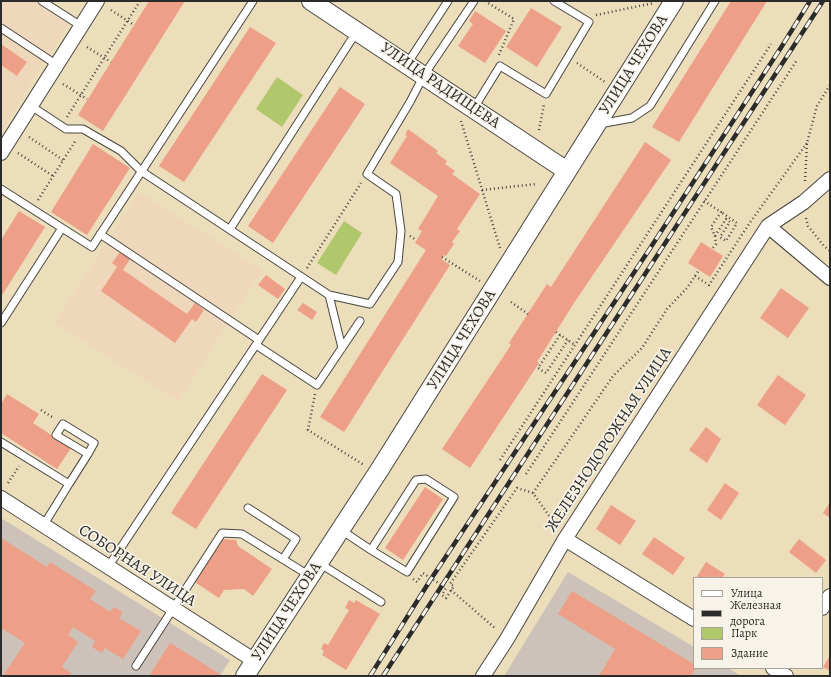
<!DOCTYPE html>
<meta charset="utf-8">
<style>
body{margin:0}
#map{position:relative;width:831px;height:677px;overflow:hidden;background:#ecdebb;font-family:Alegreya,serif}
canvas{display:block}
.frame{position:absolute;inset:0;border:2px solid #2b2b2b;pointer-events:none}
.legend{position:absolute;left:693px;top:577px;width:130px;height:92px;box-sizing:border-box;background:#f7f3e8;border:1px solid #a5a39c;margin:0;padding:5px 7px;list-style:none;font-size:12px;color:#2b2b2b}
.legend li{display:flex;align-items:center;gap:8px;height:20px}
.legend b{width:20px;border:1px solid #a5a39c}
</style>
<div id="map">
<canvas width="831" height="677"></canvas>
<div class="frame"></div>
<ul class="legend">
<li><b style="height:5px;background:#fff"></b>Улица</li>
<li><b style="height:5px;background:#2b2b2b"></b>Железная дорога</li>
<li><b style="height:11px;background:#b1c76c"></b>Парк</li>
<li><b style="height:11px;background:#ee9f88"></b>Здание</li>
</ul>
</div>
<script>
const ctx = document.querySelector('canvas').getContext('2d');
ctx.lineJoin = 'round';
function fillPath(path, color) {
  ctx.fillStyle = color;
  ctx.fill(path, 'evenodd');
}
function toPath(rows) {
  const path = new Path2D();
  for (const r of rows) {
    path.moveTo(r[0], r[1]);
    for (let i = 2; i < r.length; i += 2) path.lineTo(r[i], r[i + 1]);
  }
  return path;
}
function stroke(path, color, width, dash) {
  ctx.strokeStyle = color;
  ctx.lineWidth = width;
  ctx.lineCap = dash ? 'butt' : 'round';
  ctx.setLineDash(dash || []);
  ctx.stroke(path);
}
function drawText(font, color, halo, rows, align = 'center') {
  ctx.font = font + ' Alegreya,serif';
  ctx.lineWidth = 3.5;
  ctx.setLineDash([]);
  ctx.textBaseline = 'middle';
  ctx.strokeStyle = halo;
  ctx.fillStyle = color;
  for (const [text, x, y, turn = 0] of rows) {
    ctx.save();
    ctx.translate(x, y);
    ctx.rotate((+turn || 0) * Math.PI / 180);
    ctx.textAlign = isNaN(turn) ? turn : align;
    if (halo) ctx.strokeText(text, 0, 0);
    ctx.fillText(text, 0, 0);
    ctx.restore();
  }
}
const built = toPath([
 [1,1,40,1,71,20,1,131],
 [139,192,262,270,178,401,55,323]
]);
const industrial = toPath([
 [1,518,230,660,220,676,1,676],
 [568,572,694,647,694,668,728,668,741,676,504,676]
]);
const green = toPath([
 [277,77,303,95,282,127,256,109],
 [344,221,362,233,336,275,317,263]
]);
const building = toPath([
 [149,1,185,1,103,131,78,115],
 [731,1,767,1,679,142,652,127],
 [531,8,562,27,537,67,506,47],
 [475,11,506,31,485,63,458,46,473,24,469,21],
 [250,27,276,43,184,182,159,166],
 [1,44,27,62,17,76,1,65],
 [340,87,365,104,273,243,248,226],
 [408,129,438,151,436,153,447,161,445,164,455,171,452,174,480,194,457,229,460,231,452,242,454,244,446,256,444,255,441,259,450,265,344,432,320,417,426,250,415,243,422,231,418,229,438,196,390,163,407,136,405,135],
 [645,142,671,160,574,303,537,362,539,363,470,468,442,449,511,345,509,343,547,284,551,287],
 [93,144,130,168,87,235,51,212],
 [19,211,45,227,1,297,1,240],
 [701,242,723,256,710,277,688,263],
 [120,252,130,259,123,270,187,314,195,303,204,310,196,322,192,319,175,343,101,291,117,267,112,263],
 [266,275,285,289,278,299,258,285],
 [781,288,809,308,788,338,760,318],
 [303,303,317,312,312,320,297,310],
 [262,374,287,390,196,529,171,513],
 [778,375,806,395,785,425,757,405],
 [7,394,39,414,33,423,71,448,57,469,1,433,1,404],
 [706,427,721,439,707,463,689,450],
 [725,483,739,493,721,520,707,510],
 [425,487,443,499,403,560,385,548],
 [830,502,830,518,823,513],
 [611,505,636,521,620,545,596,529],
 [654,537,685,558,673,575,642,554],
 [1,538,47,567,50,562,96,591,90,599,110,612,114,607,123,612,119,618,141,631,123,659,105,648,102,653,92,647,95,641,73,627,68,635,78,642,62,667,71,673,69,676,3,676,25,643,1,628],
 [222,539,236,540,238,546,272,569,253,596,244,589,224,590,219,598,193,581],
 [799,539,826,560,816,573,789,552],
 [706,562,725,574,722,578,696,578],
 [572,591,694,664,694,668,696,668,691,676,599,676,615,649,558,614],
 [349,600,354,603,356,600,380,614,346,670,322,655,324,651,321,649,324,643,328,645,349,610,345,608],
 [170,643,220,674,218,676,149,676],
 [830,656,830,671,823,667]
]);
const path = toPath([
 [485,1,514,19,499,55],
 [111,10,134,25],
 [596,15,654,3],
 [87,47,111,62],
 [577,63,605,82],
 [63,84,87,99],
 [67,117,140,1],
 [461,121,500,248],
 [539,130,544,104],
 [29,137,63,160],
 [18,153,53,176],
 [805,181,807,143,817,106,830,85],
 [482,190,536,184],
 [38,200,76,140],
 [704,201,721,212,711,227,715,236,716,244,712,249],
 [806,218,808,226,824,246,830,251],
 [410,236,416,240],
 [715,236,726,219,730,222,720,237,726,241,737,223,721,212],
 [442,257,480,281],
 [307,268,361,183],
 [695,276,709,285,749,224,807,143],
 [511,302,528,314],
 [556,332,575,345],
 [560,335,538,368,546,373,568,340],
 [315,394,308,430,364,465],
 [41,410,54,418],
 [500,460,771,44],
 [526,474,797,60],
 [8,483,19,466],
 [533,493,613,376,642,348,667,309,687,288,699,270],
 [413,579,417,582,423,573,446,588,442,595,446,598,454,586,450,584,517,488,533,493,557,527],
 [451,590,496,629]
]);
const service = toPath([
 [42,1,81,26],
 [1,28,57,65],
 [407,64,448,1],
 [31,106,66,129,83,129,121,151,141,171,329,295,370,304,398,262,401,231,396,194,367,174,410,102,424,75,474,1],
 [474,108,500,66,546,94,589,22,554,1],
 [599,124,632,118,650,106,715,1],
 [1,189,62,228,1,323],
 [62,228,92,247,253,1],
 [230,229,357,31],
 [100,234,259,340],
 [329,295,342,348],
 [256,345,317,385,360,321],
 [1,442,69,484,43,526],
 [69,484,88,454,94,443,63,424,56,435,88,454],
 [248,508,296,539,283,559],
 [341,530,371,550,407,572,454,497,426,479,416,480,371,550],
 [319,563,381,602],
 [108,567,301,277],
 [136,666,222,533,242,534,310,576]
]);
const minor = toPath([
 [1,153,97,1],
 [768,226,830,278],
 [1,498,255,661],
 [565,539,694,619],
 [822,608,830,596],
 [773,668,786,676],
 [483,676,507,639,565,539,768,226,804,202,830,179]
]);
const tertiary = toPath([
 [311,1,567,171],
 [245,676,380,469,674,1]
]);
const rail = toPath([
 [370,676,431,579,647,253,782,46,810,1],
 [383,676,823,1]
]);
const streetNames = [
 ["УЛИЦА ЧЕХОВА",634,65,-58],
 ["УЛИЦА РАДИЩЕВА",440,86,34],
 ["УЛИЦА ЧЕХОВА",462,340,-58],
 ["ЖЕЛЕЗНОДОРОЖНАЯ УЛИЦА",609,440,-57],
 ["СОБОРНАЯ УЛИЦА",137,566,33],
 ["УЛИЦА ЧЕХОВА",287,612,-57]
];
fillPath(built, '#eed7bb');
fillPath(industrial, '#ccc2b9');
fillPath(green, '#b1c76c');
fillPath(building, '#ee9f88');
stroke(service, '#484641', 9);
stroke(minor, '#484641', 16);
stroke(tertiary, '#484641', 20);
stroke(path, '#484641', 2.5, [1, 3]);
stroke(service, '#fff', 7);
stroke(minor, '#fff', 14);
stroke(tertiary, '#fff', 18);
stroke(rail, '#2b2b2b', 4.5);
stroke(rail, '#f7f3e8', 3, [9]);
drawText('16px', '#2b2b2b', '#f7f3e8', streetNames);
</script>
